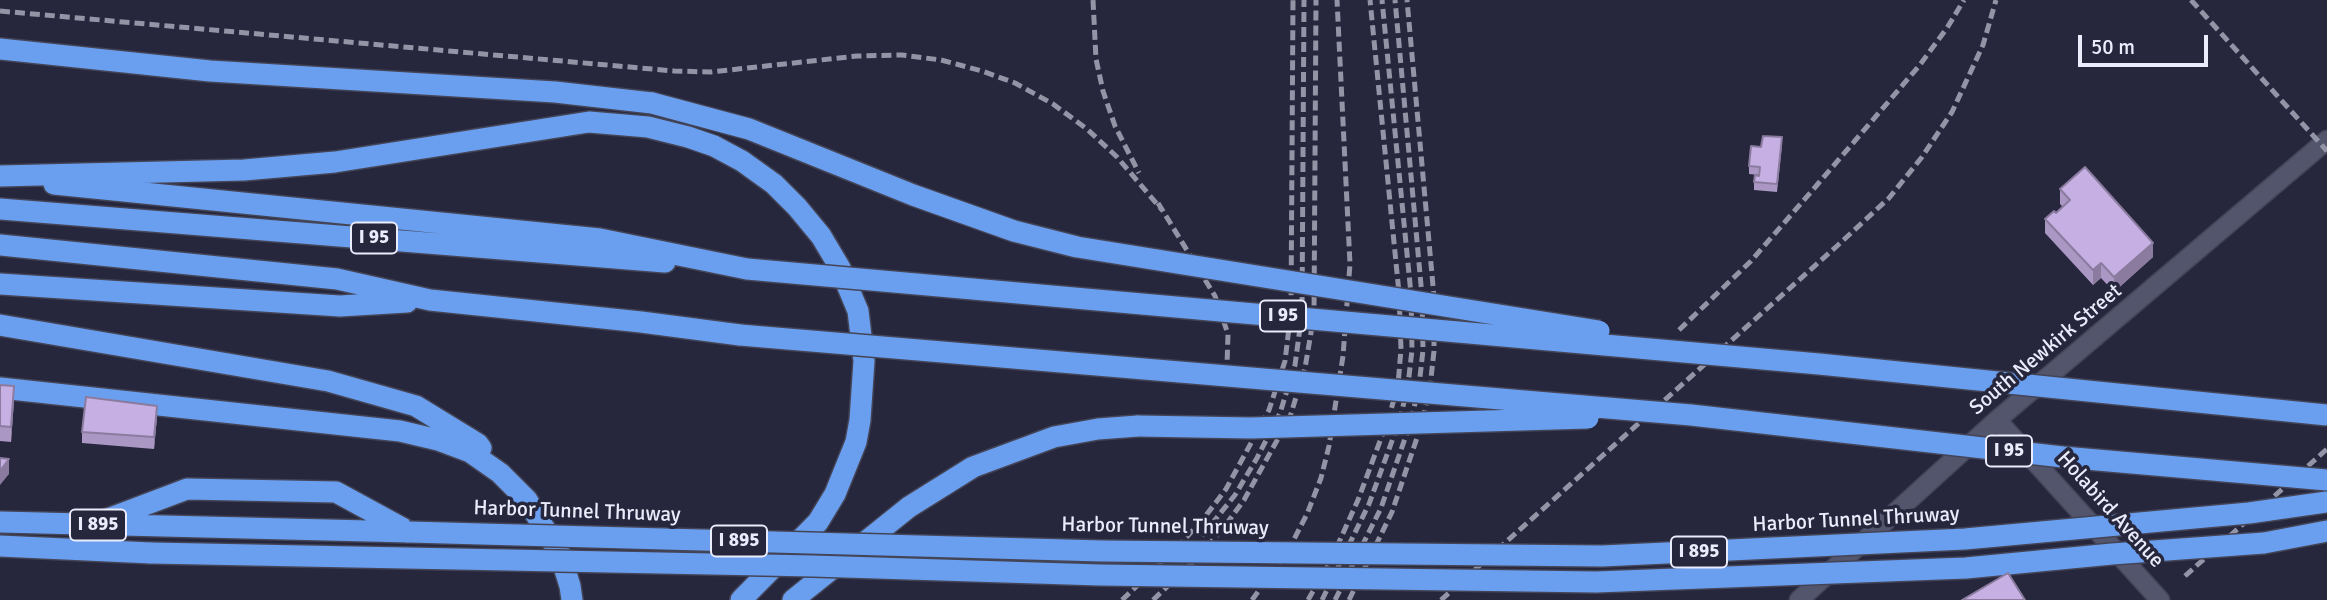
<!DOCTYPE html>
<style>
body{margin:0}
#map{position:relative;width:2327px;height:600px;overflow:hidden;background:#26273d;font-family:Signika,sans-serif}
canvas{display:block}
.scale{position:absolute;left:2078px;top:35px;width:130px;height:32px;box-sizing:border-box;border:4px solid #ebecfb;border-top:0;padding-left:9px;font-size:21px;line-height:24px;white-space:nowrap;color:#ebecfb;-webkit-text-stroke:5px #26273d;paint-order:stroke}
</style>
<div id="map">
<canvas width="2327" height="600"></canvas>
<div class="scale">50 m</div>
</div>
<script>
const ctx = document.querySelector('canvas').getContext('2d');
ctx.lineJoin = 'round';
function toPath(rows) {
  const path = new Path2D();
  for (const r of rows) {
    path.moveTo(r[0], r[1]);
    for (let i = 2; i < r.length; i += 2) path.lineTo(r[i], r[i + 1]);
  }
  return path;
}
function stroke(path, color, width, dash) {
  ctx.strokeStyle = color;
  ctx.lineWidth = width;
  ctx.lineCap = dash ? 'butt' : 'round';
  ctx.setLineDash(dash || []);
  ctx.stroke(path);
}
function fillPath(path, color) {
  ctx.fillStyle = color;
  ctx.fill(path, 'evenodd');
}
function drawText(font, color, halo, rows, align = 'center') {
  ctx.font = font + ' Signika,sans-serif';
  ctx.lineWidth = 7;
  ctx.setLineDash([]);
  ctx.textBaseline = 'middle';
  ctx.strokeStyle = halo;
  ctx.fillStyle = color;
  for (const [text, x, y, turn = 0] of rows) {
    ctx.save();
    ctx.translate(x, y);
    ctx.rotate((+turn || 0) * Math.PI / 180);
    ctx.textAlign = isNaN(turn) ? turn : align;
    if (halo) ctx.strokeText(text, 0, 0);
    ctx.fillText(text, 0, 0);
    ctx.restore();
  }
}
const minor = toPath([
 [1997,420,2160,600],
 [1799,600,1997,420,2327,140]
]);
const highway = toPath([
 [0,49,210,71,555,92,652,103],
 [0,176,244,170,335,162,589,122,648,127,688,137,714,146,742,161,774,184,797,207,821,236,840,268,858,311,864,361,860,420,856,442,835,494,818,522,741,600],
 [54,184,600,239,747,269],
 [0,209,665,262],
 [0,245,337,279,430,300,641,322,740,335],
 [0,284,340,306,407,302],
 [0,325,328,381,416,406,478,444,481,448],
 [0,388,400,431,438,440,470,452,500,473,527,500,560,554,570,586,572,600],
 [105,520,187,489,336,492,404,529],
 [0,522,409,532],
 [2264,543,2327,531],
 [0,546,151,553],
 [793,600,909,507,973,467,1054,437,1098,429,1138,426]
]);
const rail = toPath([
 [1093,0,1096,59,1103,91,1115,126,1139,173],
 [2191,0,2327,151],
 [0,11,674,71,711,72,857,56,902,55,941,60,982,71,1015,83,1053,104,1087,129,1117,157,1162,210],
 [1158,203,1215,296,1228,334,1227,365],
 [1679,330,1751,261,1817,185,1919,66,1947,28,1964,0],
 [1202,536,1235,495,1257,458,1280,413,1295,365,1302,313,1304,0],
 [2185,576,2327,449],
 [1122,600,1172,553,1204,518,1226,489,1269,410,1285,361,1291,311,1293,0],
 [1153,600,1190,565,1222,530,1244,500,1290,417,1305,368,1314,315,1316,0],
 [1252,600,1289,549,1307,514,1321,478,1329,446,1343,356,1350,264,1337,0],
 [1308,600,1330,562,1358,500,1389,417,1398,385,1401,349,1399,293,1370,0],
 [1322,600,1369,504,1400,419,1408,385,1412,350,1411,294,1382,0],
 [1335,600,1381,508,1411,421,1419,386,1423,350,1422,296,1395,0],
 [1349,600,1392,512,1422,423,1430,387,1434,351,1434,297,1407,0],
 [1441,600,1837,246,1889,198,1922,157,1952,112,1983,45,1996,0]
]);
const highwayBridge = toPath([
 [652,103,749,129,913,195,1014,231,1077,247,1599,331],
 [747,269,1819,364,2327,415],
 [740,335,1691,415,2063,457,2327,480],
 [1138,426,1251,428,1588,418],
 [409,532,1102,551,1602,556,1965,539,2249,513,2327,502],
 [151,553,813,566,1100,575,1596,582,1966,568,2112,554,2264,543]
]);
const wall = toPath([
 [1782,145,1777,192,1754,190,1754,182,1759,175,1749,174,1749,166,1761,147],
 [2060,189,2153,257,2114,292,2101,278,2093,285,2045,233,2045,219,2056,213,2063,207,2060,204],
 [0,385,14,400,11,442,0,441],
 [157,417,154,449,82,443,82,432]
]);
const shadedWall = toPath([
 [2153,243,2153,257,2114,292,2114,277],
 [2101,263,2101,278,2093,285,2093,270],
 [14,386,14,400,11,442,11,427],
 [157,406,157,417,154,449,154,437],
 [9,459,9,474,0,485,0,471]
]);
const building = toPath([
 [1763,136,1782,137,1777,184,1754,182,1755,175,1759,176,1760,167,1749,166,1751,146,1761,147,1763,136],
 [2085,167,2153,243,2114,277,2101,263,2093,270,2045,219,2054,211,2056,213,2070,200,2060,189,2085,167],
 [0,385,14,386,11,427,0,426,0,385],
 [86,397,157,406,154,437,82,432,86,397],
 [0,458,9,459,0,471,0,458],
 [2008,573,2025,600,1962,600,2008,573]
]);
const shields = [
 [374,238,46],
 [1283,316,46],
 [2009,451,46],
 [98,525,56],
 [739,541,56],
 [1699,552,56]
];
const shieldNames = [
 ["I 95",374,238],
 ["I 95",1283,316],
 ["I 95",2009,451],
 ["I 895",98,525],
 ["I 895",739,541],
 ["I 895",1699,552]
];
const streetNames = [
 ["South Newkirk Street",2046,350,-40],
 ["Holabird Avenue",2110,510,48],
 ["Harbor Tunnel Thruway",577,512,2],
 ["Harbor Tunnel Thruway",1856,520,-3],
 ["Harbor Tunnel Thruway",1165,527,1]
];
stroke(minor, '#444457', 21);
stroke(highway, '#444457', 24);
stroke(minor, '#53556d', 18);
stroke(highway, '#6a9eee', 21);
stroke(rail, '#9394a6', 5, [10, 5]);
stroke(highwayBridge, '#444457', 24, []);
stroke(highwayBridge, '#6a9eee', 21);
fillPath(wall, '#aa97c3');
fillPath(shadedWall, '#8b7b9f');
fillPath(building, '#c6b0e3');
stroke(building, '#8b7b9f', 2);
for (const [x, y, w] of shields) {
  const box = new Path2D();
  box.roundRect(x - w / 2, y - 15.5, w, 31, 5);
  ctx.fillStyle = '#26273d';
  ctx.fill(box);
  stroke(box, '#ebecfb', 2);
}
drawText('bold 19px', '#ebecfb', null, shieldNames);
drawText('21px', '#ebecfb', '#26273d', streetNames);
</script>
